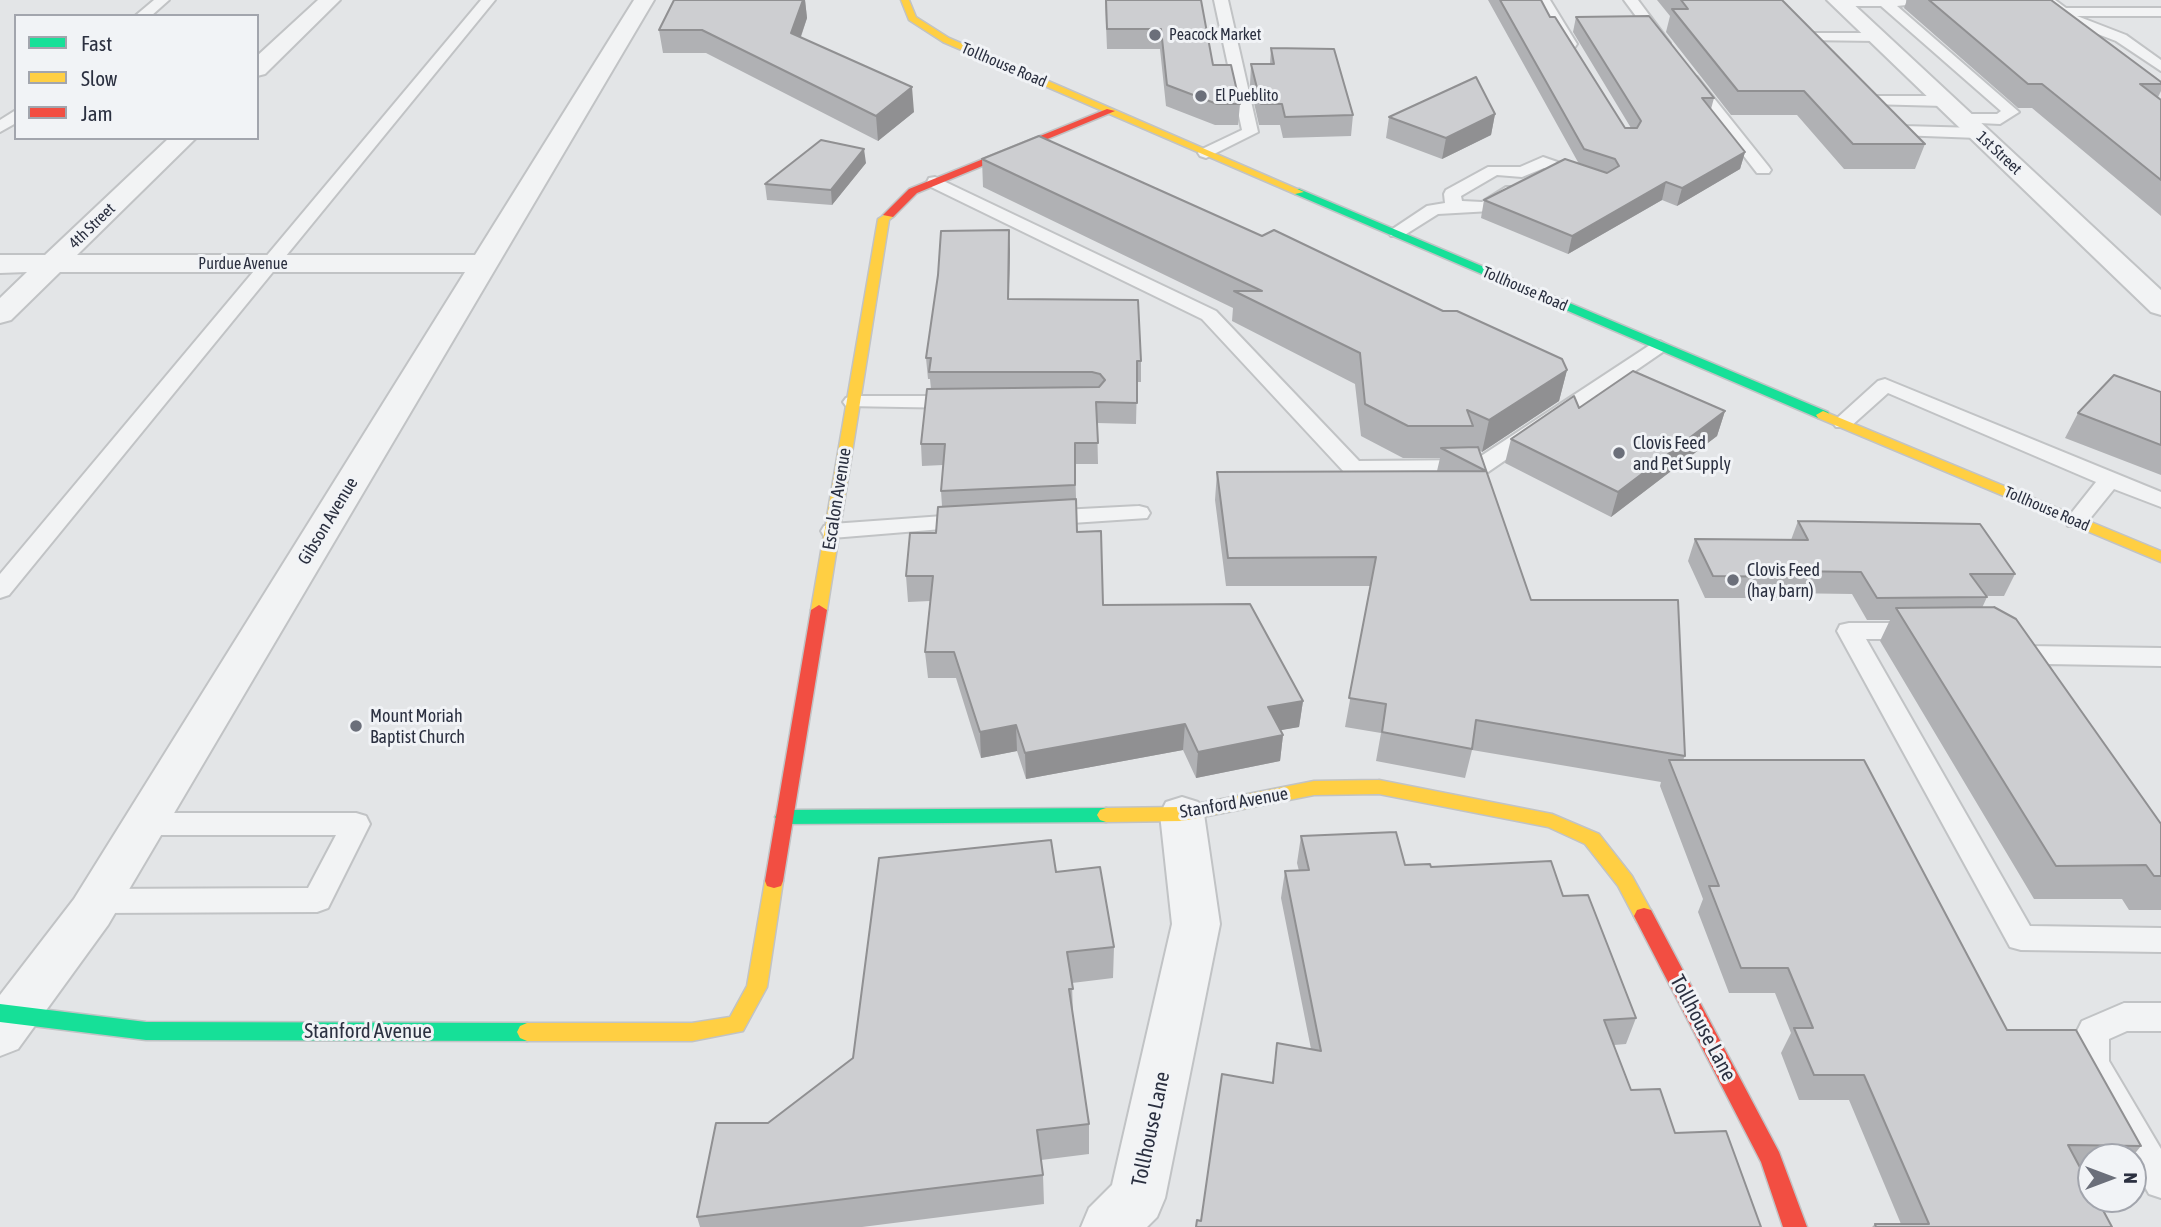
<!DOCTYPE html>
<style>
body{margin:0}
#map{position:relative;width:2161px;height:1227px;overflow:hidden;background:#e3e5e7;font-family:"Asap Condensed",sans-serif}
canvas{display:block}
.legend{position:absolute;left:14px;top:14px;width:245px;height:126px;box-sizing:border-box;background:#f1f3f6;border:2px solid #a2a5ad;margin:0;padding:9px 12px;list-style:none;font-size:21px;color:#2b3040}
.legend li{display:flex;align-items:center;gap:14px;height:35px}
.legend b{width:35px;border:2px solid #a2a5ad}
.north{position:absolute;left:2077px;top:1143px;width:70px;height:70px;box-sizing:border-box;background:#f1f3f6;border:2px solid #a2a5ad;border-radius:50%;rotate:90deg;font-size:19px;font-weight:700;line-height:28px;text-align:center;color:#2b3040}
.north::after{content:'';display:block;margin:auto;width:24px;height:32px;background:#6b6f7a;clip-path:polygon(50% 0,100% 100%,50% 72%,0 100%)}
</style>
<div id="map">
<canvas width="2161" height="1227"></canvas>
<ul class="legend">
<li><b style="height:9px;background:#16e098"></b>Fast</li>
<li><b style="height:9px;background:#ffcf43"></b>Slow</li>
<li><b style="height:9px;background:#f24e42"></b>Jam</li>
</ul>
<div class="north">N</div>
</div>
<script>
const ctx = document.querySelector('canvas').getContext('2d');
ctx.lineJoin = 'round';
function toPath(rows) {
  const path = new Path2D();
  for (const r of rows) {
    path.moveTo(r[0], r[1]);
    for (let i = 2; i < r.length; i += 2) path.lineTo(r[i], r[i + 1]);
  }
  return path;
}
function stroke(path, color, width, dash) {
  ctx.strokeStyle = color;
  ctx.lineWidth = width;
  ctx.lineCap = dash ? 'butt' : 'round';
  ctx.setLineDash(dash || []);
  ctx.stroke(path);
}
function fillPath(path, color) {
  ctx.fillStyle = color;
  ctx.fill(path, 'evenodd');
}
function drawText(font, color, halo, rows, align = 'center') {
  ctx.font = font + ' "Asap Condensed",sans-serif';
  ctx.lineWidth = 6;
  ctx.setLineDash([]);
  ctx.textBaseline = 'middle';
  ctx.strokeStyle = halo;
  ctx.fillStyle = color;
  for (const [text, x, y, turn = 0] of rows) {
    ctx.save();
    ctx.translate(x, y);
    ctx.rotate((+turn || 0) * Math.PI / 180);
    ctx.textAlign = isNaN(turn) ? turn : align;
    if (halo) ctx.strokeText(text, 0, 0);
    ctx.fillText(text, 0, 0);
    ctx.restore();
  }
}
const lane = toPath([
 [154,0,169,0,151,16,135,16,154,0],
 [481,0,495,0,9,595,0,598,0,574,481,0],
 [1214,0,1228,0,1258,132,1206,158,1200,156,1198,153,1200,150,1242,130,1214,0],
 [1536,0,1550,0,1577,44,1575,47,1565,47,1536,0],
 [1624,0,1638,0,1670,43,1668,46,1658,46,1624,0],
 [1834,0,1906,0,1906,5,1897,6,2019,112,2000,124,1958,122,1955,119,1963,114,1997,114,2001,111,1881,6,1839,6,1834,5,1834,0],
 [2039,0,2055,0,2066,8,2161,8,2161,16,2077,16,2126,35,2161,60,2161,71,2116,41,2069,23,2039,0],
 [1808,33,1876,33,1883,37,1876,41,1803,40,1803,34,1808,33],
 [1692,76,1697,77,1769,167,1771,170,1769,173,1757,173,1685,80,1692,76],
 [1873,96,1944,96,1952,101,1944,106,1868,104,1865,101,1868,98,1873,96],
 [16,110,16,123,0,132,0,120,16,110],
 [1886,113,1891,115,1903,126,1978,128,1986,133,1978,138,1898,135,1892,133,1878,118,1886,113],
 [1543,157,1589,173,1591,176,1583,181,1544,168,1522,177,1497,175,1461,196,1462,201,1482,202,1506,187,1518,187,1520,191,1518,195,1491,211,1438,214,1403,236,1391,236,1388,232,1427,206,1445,203,1444,194,1446,190,1488,167,1520,167,1543,157],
 [935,177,1216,311,1359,461,1475,460,1653,343,1660,341,1670,347,1488,472,1353,475,1345,473,1202,319,929,186,927,182,929,178,935,177],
 [1885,379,2161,492,2161,507,2114,489,2084,526,2068,526,2065,521,2096,482,1888,393,1850,427,1836,427,1833,423,1836,419,1878,381,1885,379],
 [853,396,957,396,964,398,967,402,964,406,957,408,846,406,843,402,846,398,853,396],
 [1139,506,1147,508,1150,513,1147,518,1042,525,1034,523,1031,518,1034,513,1042,511,1139,506],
 [971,514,979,516,982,521,979,526,832,538,824,536,821,531,824,526,832,524,971,514],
 [1849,623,1918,623,1927,625,1930,631,1927,637,1918,639,1866,639,2030,926,2161,928,2161,952,2021,950,2010,947,1837,631,1840,625,1849,623],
 [2027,646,2161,648,2161,666,2047,664,2052,672,2048,678,2039,681,2030,678,2014,655,2018,649,2027,646],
 [145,813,356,813,366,816,370,824,328,908,317,912,97,913,86,909,82,901,86,893,97,889,308,888,336,835,145,835,135,832,131,824,135,816,145,813],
 [2124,1003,2161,1003,2161,1031,2127,1031,2109,1039,2109,1061,2161,1149,2161,1198,2149,1194,2133,1166,2133,1157,2128,1157,2077,1063,2077,1031,2082,1021,2124,1003]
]);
const street = toPath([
 [318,0,340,0,265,74,257,76,257,56,318,0],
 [634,0,654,0,108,925,18,1049,0,1056,0,995,74,899,465,272,60,272,11,320,0,323,0,298,27,272,0,273,0,255,45,255,169,138,196,138,77,255,475,255,634,0],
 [1827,0,1849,0,2161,290,2161,315,2151,312,1827,0],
 [1182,797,1198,802,1204,814,1220,924,1165,1198,1157,1217,1147,1227,1081,1227,1089,1208,1112,1185,1172,924,1160,814,1166,802,1182,797]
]);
const fast = toPath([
 [1299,189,1828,412,1830,415,1823,419,1818,418,1295,194,1295,190,1299,189],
 [1106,808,1112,810,1115,815,1112,820,1106,822,784,824,778,822,775,817,778,812,784,810,1106,808],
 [0,1004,146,1022,527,1023,534,1026,537,1032,534,1038,527,1041,146,1040,0,1022,0,1004]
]);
const slow = toPath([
 [901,0,909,0,916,17,949,38,1304,192,1295,194,943,42,909,20,901,0],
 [889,212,895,215,889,220,827,610,819,615,811,610,878,219,889,212],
 [1823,411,2161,551,2161,562,1818,418,1816,415,1823,411],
 [1379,780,1552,814,1599,834,1632,876,1654,916,1651,922,1644,924,1637,922,1618,886,1585,844,1548,827,1379,794,1314,795,1182,821,1106,822,1100,820,1097,815,1100,810,1106,808,1182,807,1314,781,1379,780],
 [774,874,781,876,783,881,767,987,743,1031,692,1041,527,1041,520,1038,517,1032,520,1026,527,1023,692,1023,730,1017,747,986,765,881,767,876,774,874]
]);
const jam = toPath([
 [1107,109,1115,111,917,193,893,217,883,215,909,189,1107,109],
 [819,605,827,610,783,881,781,886,774,888,767,886,765,881,811,610,819,605],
 [1644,908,1651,910,1779,1152,1807,1227,1783,1227,1761,1162,1634,916,1637,910,1644,908]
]);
const wall = toPath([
 [674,0,805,0,807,18,801,37,914,112,878,141,706,53,663,53,659,30],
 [1105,0,1201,0,1213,65,1240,104,1238,125,1215,125,1166,106,1160,49,1107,49],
 [1488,0,1541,0,1550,17,1625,128,1631,128,1573,32,1576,17,1714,98,1711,109,1745,152,1740,169,1677,206,1662,200,1568,254,1481,218,1484,200,1579,164],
 [1657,0,1782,0,1925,144,1915,169,1844,169,1797,115,1731,115,1666,32,1670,16],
 [1907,0,2051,0,2161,82,2161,91,2158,97,2161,100,2161,216,2032,108,2018,108,1904,8],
 [1271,48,1353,115,1351,136,1283,138,1280,125,1259,125,1250,85,1251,64,1270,64],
 [1495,114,1491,135,1442,159,1386,138,1389,117],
 [982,159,1567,370,1559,401,1482,452,1479,450,1531,600,1685,756,1683,760,2007,1030,2141,1146,2132,1157,2091,1157,2091,1170,2081,1170,2112,1227,1872,1227,1875,1224,1901,1224,1849,1100,1799,1100,1781,1053,1791,1033,1775,993,1729,993,1698,912,1703,899,1660,786,1661,782,1472,750,1465,778,1376,761,1381,733,1345,727,1371,586,1226,586,1215,500,1217,472,1437,471,1440,458,1403,458,1361,436,1355,384,1232,321,1233,308,983,187],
 [866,163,832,205,767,200,765,184],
 [1010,249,1009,299,1141,361,1141,382,1137,382,1136,424,1097,423,1098,464,1075,464,1077,532,1103,605,1303,701,1299,727,1280,730,1283,735,1280,761,1196,778,1183,750,1026,779,1017,751,981,758,956,678,928,678,925,652,930,601,908,602,906,576,936,533,942,506,941,491,943,465,922,466,921,444,931,389,930,379,928,379,926,358],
 [2161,392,2161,475,2065,438,2078,413],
 [1579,408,1725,411,1717,436,1611,517,1505,463,1511,439],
 [1798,521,2015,574,2004,596,1986,596,1987,597,1982,608,2161,824,2161,910,2129,910,2122,899,2034,899,1880,641,1890,620,1867,620,1852,594,1782,593,1780,598,1705,598,1688,561,1695,539,1791,540],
 [1301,836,1405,865,1431,867,1563,896,1636,1018,1626,1044,1614,1045,1201,1221,1272,1083,1277,1043,1311,1049,1281,898,1285,871,1299,871,1297,863],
 [1056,872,1114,947,1113,978,1072,983,1073,1017,1089,1124,1089,1154,1041,1160,1043,1175,1044,1204,862,1227,700,1227,697,1217,768,1123,853,1058]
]);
const shadedWall = toPath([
 [803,0,805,0,807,18,794,56,791,33],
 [912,87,914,112,878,141,876,116],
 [1495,114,1491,135,1442,159,1446,138],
 [864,149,866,163,832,205,831,190],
 [1745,152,1740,169,1677,206,1682,188],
 [1666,182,1662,200,1568,254,1572,236],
 [1009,230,1010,249,1008,319,1008,299],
 [1567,370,1559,401,1482,452,1489,420],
 [1725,411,1717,436,1611,517,1618,492],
 [1303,701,1299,727,1265,733,1268,707],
 [1185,724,1183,750,1026,779,1025,753],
 [1016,725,1017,751,981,758,980,732],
 [1283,735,1280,761,1196,778,1198,752]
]);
const building = toPath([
 [674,0,803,0,791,33,912,87,876,116,702,30,659,30,674,0],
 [1106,0,1201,0,1213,65,1231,65,1240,104,1217,104,1167,85,1161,29,1107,29,1106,0],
 [1500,0,1541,0,1550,17,1555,17,1625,128,1637,128,1641,121,1576,17,1649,16,1714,98,1702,98,1745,152,1682,188,1666,182,1572,236,1484,200,1565,159,1607,173,1619,166,1615,159,1584,149,1500,0],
 [1681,0,1782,0,1925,144,1853,144,1804,91,1738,91,1672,9,1688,9,1681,0],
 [1929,0,2051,0,2161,82,2161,84,2140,84,2161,100,2161,180,2042,84,2028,84,1929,0],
 [1271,48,1334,49,1353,115,1285,117,1282,104,1261,104,1251,64,1274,64,1271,48],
 [1476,77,1495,114,1446,138,1389,117,1476,77],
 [1039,136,1262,236,1274,230,1443,311,1457,311,1562,359,1567,370,1489,420,1467,410,1473,426,1408,426,1365,404,1360,353,1234,291,1262,291,982,159,1039,136],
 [821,140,864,149,831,190,765,184,821,140],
 [1009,230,1008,299,1138,300,1141,361,1137,361,1137,403,1096,402,1098,443,1075,443,1075,485,941,491,945,444,921,444,927,389,1099,387,1105,380,1100,374,1092,372,929,372,931,358,926,358,938,275,941,231,1009,230],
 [1633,371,1725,411,1618,492,1511,439,1574,396,1579,408,1633,371],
 [2114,375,2161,392,2161,445,2078,413,2114,375],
 [1478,447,1531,600,1678,600,1685,756,1476,720,1472,749,1382,732,1386,704,1349,698,1376,557,1228,558,1217,472,1486,471,1441,448,1478,447],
 [1076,499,1077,532,1101,531,1103,605,1250,604,1303,701,1268,707,1283,735,1198,752,1185,724,1025,753,1016,725,980,732,954,652,925,652,933,576,906,576,910,533,936,533,938,507,1076,499],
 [1798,521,1980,524,2015,574,1970,574,1987,597,1877,598,1861,572,1786,571,1788,577,1713,576,1695,539,1808,540,1798,521],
 [1994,607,2016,619,2161,824,2161,876,2154,876,2146,865,2056,866,1896,608,1994,607],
 [1669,760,1864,760,2007,1030,2076,1030,2141,1146,2068,1145,2091,1188,2091,1199,2097,1199,2112,1227,1876,1227,1875,1224,1929,1224,1864,1075,1814,1075,1794,1028,1813,1028,1788,968,1741,968,1709,886,1719,886,1669,760],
 [1396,832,1405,865,1430,864,1431,867,1551,861,1563,896,1588,895,1636,1018,1604,1020,1631,1090,1660,1089,1675,1133,1726,1131,1761,1227,1196,1227,1197,1220,1201,1221,1222,1074,1273,1083,1277,1043,1321,1051,1285,871,1309,870,1301,836,1396,832],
 [1051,840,1056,872,1100,867,1114,947,1067,952,1073,989,1069,989,1089,1124,1037,1130,1043,1175,697,1217,716,1123,768,1123,853,1058,879,858,1051,840]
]);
const markers = [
 [1155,35,7,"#6b6f7a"],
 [1201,96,7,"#6b6f7a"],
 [1619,453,7,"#6b6f7a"],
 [1733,580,7,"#6b6f7a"],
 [356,726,7,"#6b6f7a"]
];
const farPoinames = [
 ["Peacock Market",1169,35],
 ["El Pueblito",1215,96]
];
const farStreetnames = [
 ["Tollhouse Road",1004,65,23],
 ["1st Street",1999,153,43],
 ["4th Street",92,226,-44],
 ["Purdue Avenue",243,264],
 ["Tollhouse Road",1525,289,23],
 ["Tollhouse Road",2047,509,23]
];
const poiNames = [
 ["Clovis Feed",1633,443],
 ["and Pet Supply",1633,464],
 ["Clovis Feed",1747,570],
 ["(hay barn)",1747,591],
 ["Mount Moriah",370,716],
 ["Baptist Church",370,737]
];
const streetNames = [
 ["Escalon Avenue",837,499,-81],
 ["Gibson Avenue",328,521,-59],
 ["Stanford Avenue",1234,803,-10]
];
const nearStreetnames = [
 ["Tollhouse Lane",1703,1028,62],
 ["Stanford Avenue",368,1031],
 ["Tollhouse Lane",1151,1129,-78]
];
stroke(lane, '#c1c3c5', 4);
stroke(street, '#c1c3c5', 4);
stroke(fast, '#c1c3c5', 3);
stroke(slow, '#c1c3c5', 3);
stroke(jam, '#c1c3c5', 3);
fillPath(lane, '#f2f3f4');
fillPath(street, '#f2f3f4');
fillPath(fast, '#16e098');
fillPath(slow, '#ffcf43');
fillPath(jam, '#f24e42');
fillPath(wall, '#b0b1b4');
fillPath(shadedWall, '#909092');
fillPath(building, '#cdced1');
stroke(building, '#909092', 2);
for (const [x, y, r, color] of markers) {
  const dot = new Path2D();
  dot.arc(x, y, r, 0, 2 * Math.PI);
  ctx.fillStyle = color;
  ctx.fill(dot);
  stroke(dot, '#f1f3f6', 2.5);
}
drawText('16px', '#2b3040', '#f1f3f6', farPoinames, 'left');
drawText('16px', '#2b3040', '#f1f3f6', farStreetnames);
drawText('18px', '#2b3040', '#f1f3f6', poiNames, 'left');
drawText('18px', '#2b3040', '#f1f3f6', streetNames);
drawText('21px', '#2b3040', '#f1f3f6', nearStreetnames);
</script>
